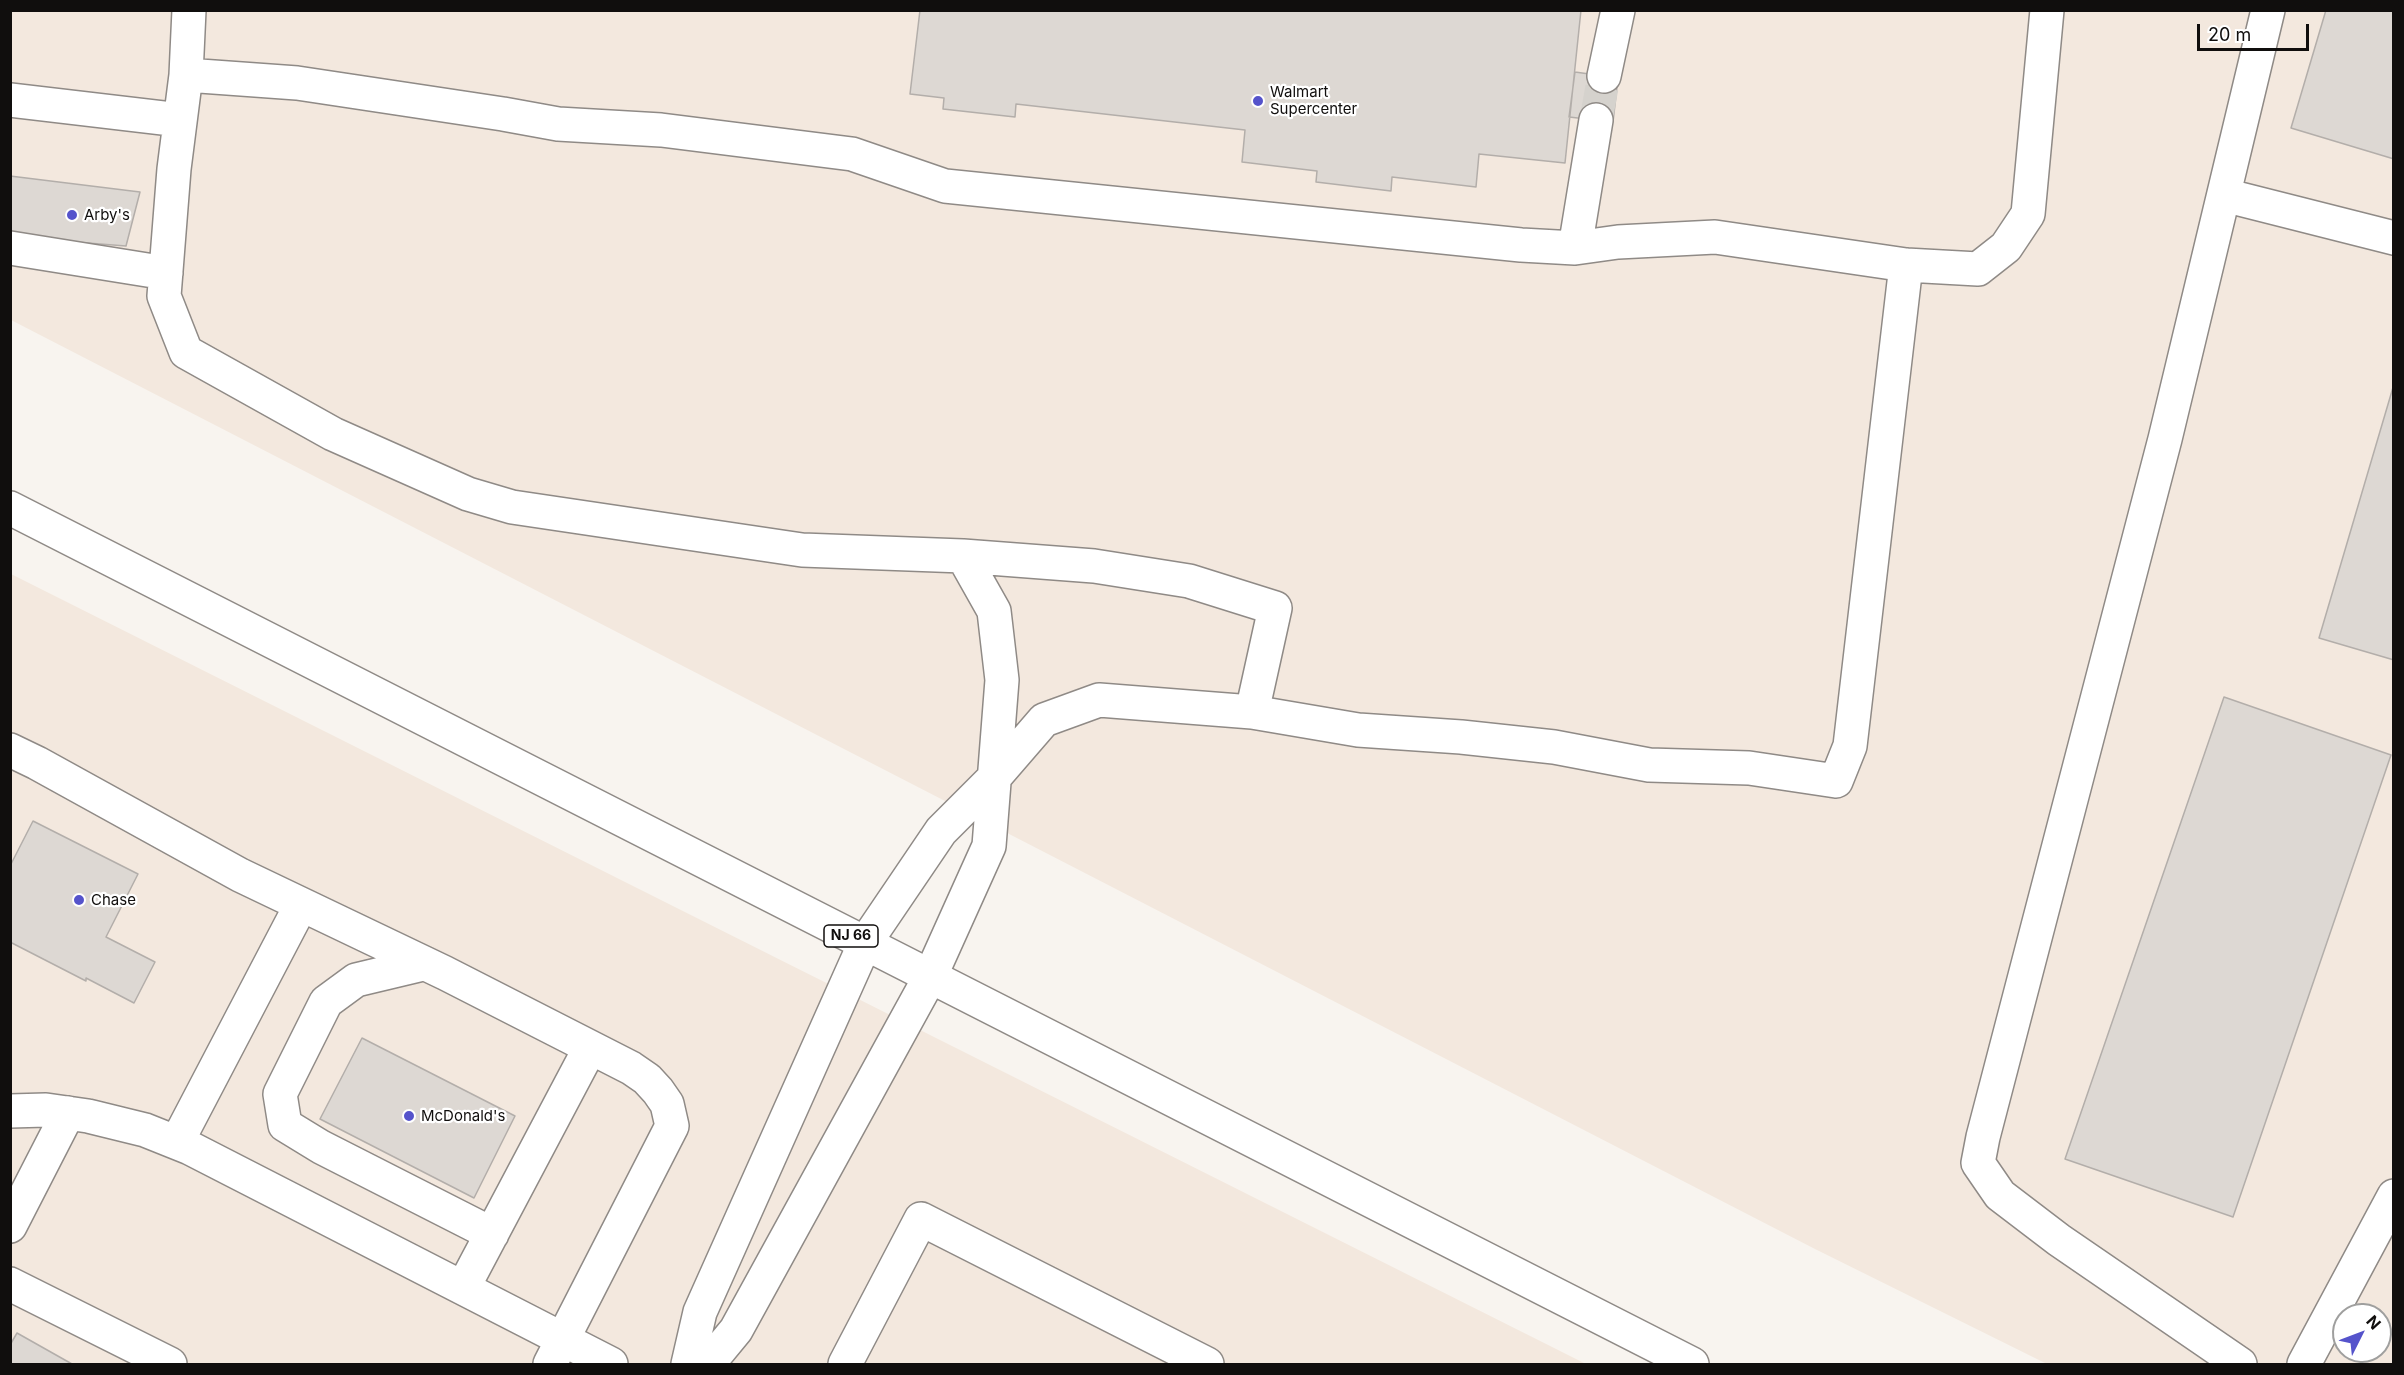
<!DOCTYPE html>
<style>
body{margin:0}
#map{position:relative;width:2404px;height:1375px;overflow:hidden;background:#f8f4ef;font-family:Inter,sans-serif}
canvas{display:block}
.frame{position:absolute;inset:0;border:12px solid #100e0d;pointer-events:none}
.north{position:absolute;left:2332px;top:1303px;width:60px;height:60px;box-sizing:border-box;background:#fff;border:2px solid #9f9f9e;border-radius:50%;rotate:48deg;font-size:16px;font-weight:700;line-height:24px;text-align:center;color:#100e0d}
.north::after{content:'';display:block;margin:auto;width:21px;height:27px;background:#5553cb;clip-path:polygon(50% 0,100% 100%,50% 72%,0 100%)}
.scale{position:absolute;left:2197px;top:24px;width:112px;height:27px;box-sizing:border-box;border:3px solid #100e0d;border-top:0;padding-left:8px;font-size:18px;line-height:21px;white-space:nowrap;color:#100e0d;-webkit-text-stroke:4px #fff;paint-order:stroke}
</style>
<div id="map">
<canvas width="2404" height="1375"></canvas>
<div class="frame"></div>
<div class="north">N</div>
<div class="scale">20 m</div>
</div>
<script>
const ctx = document.querySelector('canvas').getContext('2d');
ctx.lineJoin = 'round';
function fillPath(path, color) {
  ctx.fillStyle = color;
  ctx.fill(path, 'evenodd');
}
function toPath(rows) {
  const path = new Path2D();
  for (const r of rows) {
    path.moveTo(r[0], r[1]);
    for (let i = 2; i < r.length; i += 2) path.lineTo(r[i], r[i + 1]);
  }
  return path;
}
function stroke(path, color, width, dash) {
  ctx.strokeStyle = color;
  ctx.lineWidth = width;
  ctx.lineCap = dash ? 'butt' : 'round';
  ctx.setLineDash(dash || []);
  ctx.stroke(path);
}
function drawText(font, color, halo, rows, align = 'center') {
  ctx.font = font + ' Inter,sans-serif';
  ctx.lineWidth = 4.5;
  ctx.setLineDash([]);
  ctx.textBaseline = 'middle';
  ctx.strokeStyle = halo;
  ctx.fillStyle = color;
  for (const [text, x, y, turn = 0] of rows) {
    ctx.save();
    ctx.translate(x, y);
    ctx.rotate((+turn || 0) * Math.PI / 180);
    ctx.textAlign = isNaN(turn) ? turn : align;
    if (halo) ctx.strokeText(text, 0, 0);
    ctx.fillText(text, 0, 0);
    ctx.restore();
  }
}
const built = toPath([
 [10,11,2393,11,2393,1364,2047,1364,1815,1249,11,320],
 [2344,1315,2380,1315,2380,1351,2344,1351],
 [11,574,1586,1364,11,1364]
]);
const building = toPath([
 [920,10,1581,10,1565,163,1479,154,1476,187,1392,177,1391,191,1316,182,1317,171,1242,162,1245,130,1016,104,1015,117,943,109,944,98,910,94,920,10],
 [2326,10,2394,10,2394,159,2291,128,2326,10],
 [1575,72,1618,78,1613,122,1569,117,1575,72],
 [10,176,140,192,126,246,10,237,10,176],
 [2394,384,2394,660,2319,638,2394,384],
 [2224,697,2391,755,2233,1217,2065,1159,2224,697],
 [33,821,138,874,106,937,155,962,134,1003,86,978,86,981,10,942,10,866,33,821],
 [362,1038,515,1116,474,1198,320,1119,362,1038],
 [17,1333,72,1364,10,1364,10,1345,17,1333]
]);
const minorTunnel = toPath([
 [1596,120,1604,76]
]);
const minor = toPath([
 [189,10,186,75,174,169,164,296,186,352,333,434,468,494,512,507,802,550,963,556,1094,566,1189,581,1275,608,1252,712],
 [186,75,297,83,503,114,558,124,661,130,852,154,945,186,1521,245,1575,248,1618,242,1715,237,1906,265,1978,269,2006,247,2028,214,2047,10],
 [1604,76,1618,10],
 [10,100,180,120],
 [2224,195,2394,238],
 [10,248,166,273],
 [1575,248,1596,120],
 [10,750,37,763,240,875,445,973,631,1068,647,1079,658,1091,667,1104,672,1126,550,1364],
 [423,964,356,980,326,1002,280,1094,285,1125,321,1147,492,1234],
 [10,1111,46,1110,88,1116,145,1130,190,1148,611,1364],
 [177,1142,301,905],
 [10,1226,68,1113],
 [10,1284,170,1364],
 [463,1288,590,1048],
 [688,1364,700,1312,865,943,941,831,993,779,1044,720,1099,700,1252,712,1358,730,1461,737,1554,747,1649,765,1749,768,1836,781,1850,746,1906,265],
 [708,1364,736,1330,930,977,989,846,1002,680,994,611,963,556],
 [845,1364,921,1219,1207,1364],
 [2240,1364,2059,1240,2000,1195,1978,1163,1983,1137,2165,439,2268,10],
 [2304,1364,2394,1196]
]);
const highway = toPath([
 [10,508,1692,1364]
]);
const markers = [
 [1258,101,6,"#5553cb"],
 [72,215,6,"#5553cb"],
 [79,900,6,"#5553cb"],
 [409,1116,6,"#5553cb"]
];
const shields = [
 [851,936,54]
];
const shieldNames = [
 ["NJ 66",851,936]
];
const poiNames = [
 ["Walmart",1270,92],
 ["Supercenter",1270,109],
 ["Arby's",84,215],
 ["Chase",91,900],
 ["McDonald's",421,1116]
];
fillPath(built, '#f3e8de');
fillPath(building, '#ddd8d3');
stroke(building, '#b3aeaa', 1.5);
stroke(minorTunnel, '#d5d2cd', 33, [33, 16]);
stroke(minor, '#8f8a86', 36);
stroke(highway, '#8f8a86', 36);
stroke(minor, '#fff', 33);
stroke(highway, '#fff', 33);
for (const [x, y, r, color] of markers) {
  const dot = new Path2D();
  dot.arc(x, y, r, 0, 2 * Math.PI);
  ctx.fillStyle = color;
  ctx.fill(dot);
  stroke(dot, '#fff', 2);
}
for (const [x, y, w] of shields) {
  const box = new Path2D();
  box.roundRect(x - w / 2, y - 11, w, 22, 4.5);
  ctx.fillStyle = '#fff';
  ctx.fill(box);
  stroke(box, '#100e0d', 1.5);
}
drawText('bold 14px', '#100e0d', null, shieldNames);
drawText('15px', '#100e0d', '#fff', poiNames, 'left');
</script>
